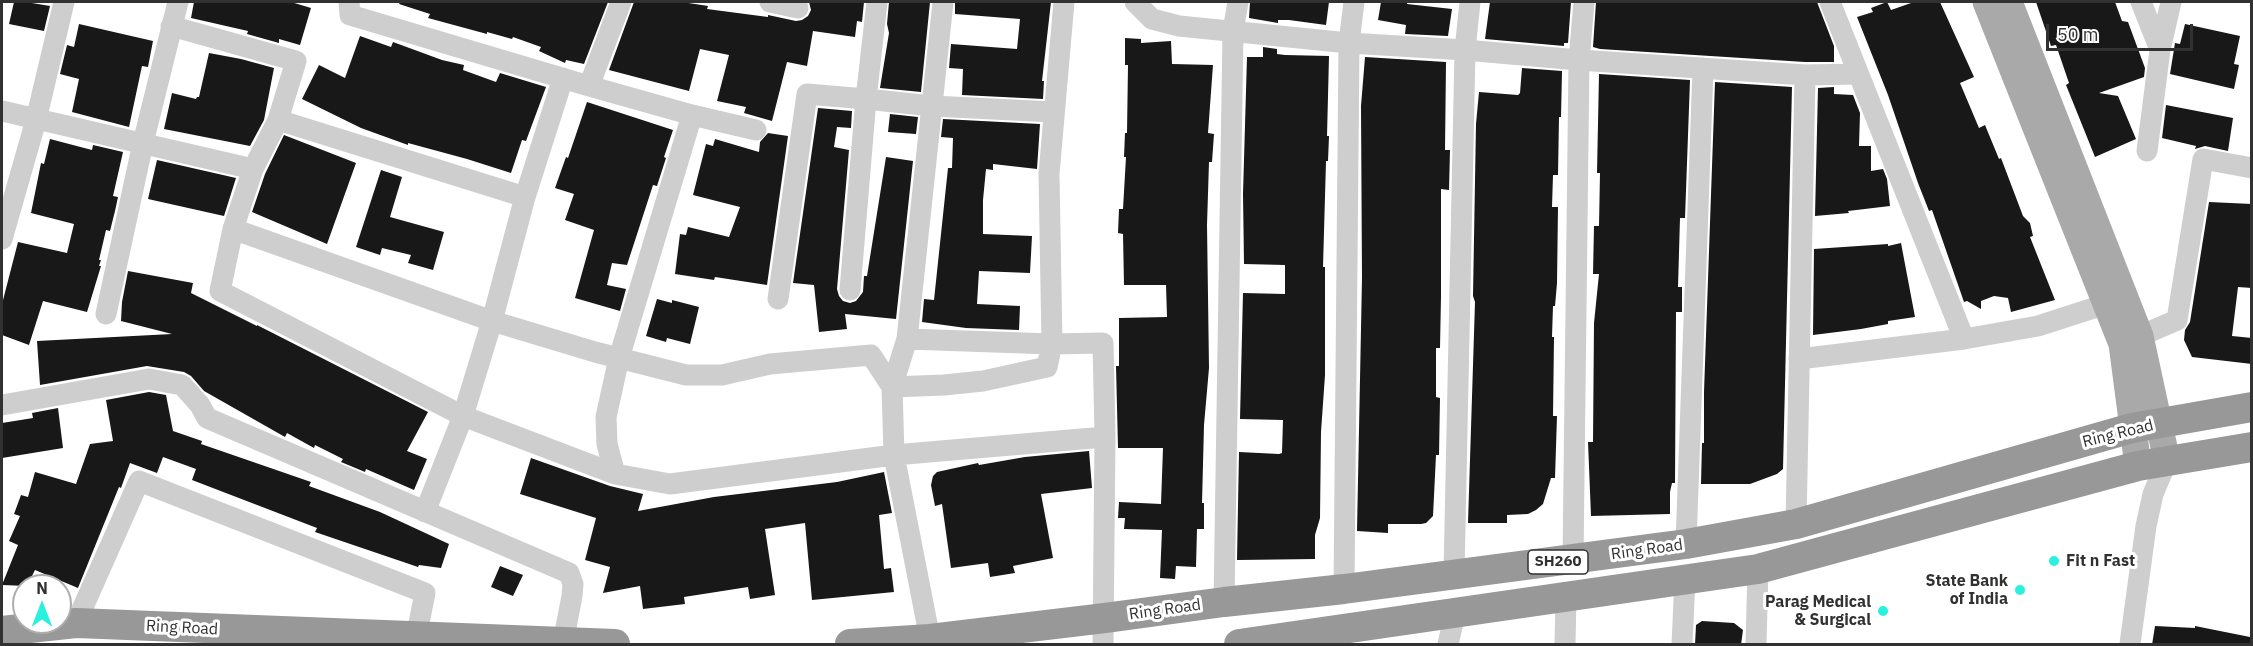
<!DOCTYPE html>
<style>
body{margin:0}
#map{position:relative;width:2253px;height:646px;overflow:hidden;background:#fff;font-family:"IBM Plex Sans",sans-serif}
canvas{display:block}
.frame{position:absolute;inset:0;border:3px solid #313131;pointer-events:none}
.north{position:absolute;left:12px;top:574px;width:60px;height:60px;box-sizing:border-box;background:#fff;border:2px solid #adadad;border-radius:50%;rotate:0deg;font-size:16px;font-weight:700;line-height:24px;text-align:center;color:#313131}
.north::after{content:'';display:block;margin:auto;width:21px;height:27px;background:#2af0de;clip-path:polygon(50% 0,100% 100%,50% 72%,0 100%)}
.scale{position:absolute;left:2046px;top:24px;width:147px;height:27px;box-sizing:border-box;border:3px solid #313131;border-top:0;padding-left:8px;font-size:18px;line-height:21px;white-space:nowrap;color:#313131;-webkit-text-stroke:4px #fff;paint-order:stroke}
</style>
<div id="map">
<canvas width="2253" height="646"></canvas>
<div class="frame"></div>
<div class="north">N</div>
<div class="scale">50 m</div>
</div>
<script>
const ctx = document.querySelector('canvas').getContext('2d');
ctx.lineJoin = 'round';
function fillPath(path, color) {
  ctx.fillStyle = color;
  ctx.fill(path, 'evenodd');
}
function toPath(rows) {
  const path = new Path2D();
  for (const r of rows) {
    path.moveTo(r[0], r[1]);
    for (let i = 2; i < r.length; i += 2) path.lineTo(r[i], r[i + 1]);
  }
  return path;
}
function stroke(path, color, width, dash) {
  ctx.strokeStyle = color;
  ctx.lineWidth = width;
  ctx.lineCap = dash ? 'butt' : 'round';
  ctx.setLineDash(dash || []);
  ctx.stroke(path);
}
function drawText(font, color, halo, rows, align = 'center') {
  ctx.font = font + ' "IBM Plex Sans",sans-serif';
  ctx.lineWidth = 6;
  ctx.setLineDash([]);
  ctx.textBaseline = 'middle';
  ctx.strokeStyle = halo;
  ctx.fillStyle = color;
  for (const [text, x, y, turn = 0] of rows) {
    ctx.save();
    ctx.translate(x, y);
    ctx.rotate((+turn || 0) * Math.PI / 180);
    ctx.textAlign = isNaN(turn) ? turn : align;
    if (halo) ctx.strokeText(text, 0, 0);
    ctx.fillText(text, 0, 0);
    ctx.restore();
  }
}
const building = toPath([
 [14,2,26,2,50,6,44,31,9,24],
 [194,2,291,2,311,8,300,45,279,39,279,43,247,34,248,31,191,18],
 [400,2,608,2,584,64,566,60,565,63,539,51,541,47,513,37,512,39,487,32,487,34,428,18,430,14,399,4],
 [634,2,682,2,708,6,707,9,768,17,768,15,796,21,802,20,808,16,811,10,809,2,864,2,862,22,857,21,855,37,813,31,807,66,787,62,772,121,744,113,746,107,717,101,729,55,700,49,689,91,609,70],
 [889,2,930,2,921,92,880,88,889,33,887,24],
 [955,2,1051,2,1042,81,1044,81,1043,99,962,95,963,69,949,68,951,44,1017,49,1020,19,955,14],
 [1250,2,1329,2,1326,25,1289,20,1278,20,1278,23,1249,18],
 [1381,2,1407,2,1407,4,1452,9,1448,36,1405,34,1406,25,1378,20],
 [1490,2,1571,2,1568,43,1564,43,1564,46,1485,39],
 [1596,2,1817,2,1834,46,1834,62,1805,62,1600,49,1593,47],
 [1887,2,1891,10,1914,2,1940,2,1974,77,1960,83,1979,128,1985,125,1999,159,2001,158,2023,216,2030,223,2033,236,2030,237,2055,300,2011,312,2008,298,1994,296,1981,301,1981,309,1967,301,1964,302,1932,210,1929,211,1918,183,1888,95,1857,17,1873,12,1871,8],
 [2036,2,2115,2,2122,21,2128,22,2145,68,2144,77,2099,93,2118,96,2136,139,2095,157,2066,85,2069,83,2056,45,2051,46],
 [79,24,153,41,148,67,142,66,129,127,72,112,79,79,60,74,67,45,74,47],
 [2185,24,2240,36,2234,64,2239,65,2234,89,2170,74,2175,43,2180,44],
 [360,36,391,47,393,42,442,60,464,65,463,70,496,82,500,73,546,87,526,141,522,140,511,173,467,159,408,143,408,145,361,128,302,99,319,65,345,78],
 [1125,38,1141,39,1141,43,1171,41,1172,64,1213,65,1208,133,1214,134,1212,162,1209,162,1207,225,1209,368,1204,425,1202,503,1204,503,1204,529,1197,529,1196,567,1176,566,1175,579,1160,578,1162,530,1124,529,1125,518,1118,518,1119,502,1161,504,1163,448,1118,448,1116,366,1119,366,1119,318,1167,317,1166,285,1124,285,1123,234,1118,233,1119,209,1123,209,1126,157,1124,157,1125,133,1127,133,1128,65,1125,65],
 [1263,47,1277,49,1277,54,1285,55,1329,56,1327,136,1329,136,1328,161,1326,161,1323,267,1325,267,1325,375,1321,432,1320,518,1315,535,1315,559,1237,560,1239,452,1279,454,1282,453,1283,420,1240,419,1243,293,1285,294,1285,265,1244,264,1243,194,1247,57,1263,57],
 [209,53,241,59,274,68,264,120,250,146,164,129,172,93,196,99,197,97,199,97],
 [1365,57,1446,62,1445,150,1450,150,1449,190,1441,189,1441,296,1440,348,1436,348,1436,397,1440,398,1439,455,1436,455,1433,516,1426,523,1421,524,1388,524,1388,533,1357,531,1362,278,1361,106],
 [1522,68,1562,71,1561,117,1559,117,1558,175,1553,175,1552,207,1558,207,1557,283,1555,306,1553,306,1552,337,1554,337,1553,416,1557,416,1555,478,1551,478,1543,504,1536,510,1528,514,1507,515,1507,523,1468,523,1475,302,1473,296,1476,124,1479,92,1518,95,1520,93],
 [1599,74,1690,80,1685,218,1680,218,1678,287,1682,287,1682,312,1676,312,1675,483,1672,483,1670,492,1670,514,1591,516,1588,442,1593,442,1594,323,1599,274,1593,274,1594,226,1599,226,1600,173,1597,173],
 [1715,82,1792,87,1783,469,1777,474,1750,484,1701,484,1702,443,1704,443,1704,392],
 [1834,87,1834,94,1853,95,1860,113,1859,146,1871,146,1871,171,1883,169,1887,179,1890,206,1848,211,1849,213,1815,216,1818,88],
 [587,102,673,130,664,157,666,158,657,186,653,185,627,265,612,263,607,285,626,289,620,311,575,298,594,230,565,220,574,194,555,188,566,157,568,158],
 [2166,105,2233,118,2228,151,2205,146,2195,149,2196,146,2162,138],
 [818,108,852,111,851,128,837,127,834,147,849,150,837,289,839,296,843,301,850,303,856,301,863,292,864,276,867,276,886,157,913,161,896,319,845,314,847,329,819,332,814,285,793,283],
 [890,114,918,117,916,134,888,132],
 [943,119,1040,124,1037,169,993,164,993,170,986,169,983,200,983,234,1032,236,1030,273,979,271,977,304,1020,306,1019,330,966,328,922,322,924,299,934,300,948,168,952,168,953,138,941,137],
 [768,133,788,136,767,285,715,277,714,280,675,274,680,234,686,235,688,227,729,237,740,207,693,195,706,144,713,146,715,139,759,152,760,142],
 [284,135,356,163,327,244,252,212,265,174],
 [50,139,92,150,93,145,123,152,113,196,118,197,115,211,110,231,106,230,99,260,101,260,99,266,101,266,87,312,43,301,29,345,2,335,2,304,18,242,67,253,74,224,31,213,41,163,44,164],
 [157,160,236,178,224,216,148,199],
 [381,170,402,177,390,217,444,232,433,270,408,263,411,255,382,248,380,255,356,247],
 [2209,202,2252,204,2252,288,2238,287,2232,336,2252,338,2252,364,2192,357,2184,340,2185,330,2190,322],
 [1901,243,1915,317,1888,321,1888,324,1861,329,1813,335,1814,249,1888,244,1888,246],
 [128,271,193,283,191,293,257,326,257,325,428,412,407,451,427,459,414,490,366,469,365,472,341,462,343,459,315,445,314,448,287,433,285,437,204,391,191,376,184,372,147,366,40,385,37,341,172,334,121,321,122,302],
 [657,299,672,303,672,300,699,307,690,344,667,338,666,342,646,336],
 [149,392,166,395,173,431,202,441,201,444,311,482,309,486,380,512,449,544,441,568,419,565,418,567,315,532,317,528,192,480,196,469,163,457,157,473,130,463,121,488,119,487,78,588,35,570,27,586,2,585,18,545,9,541,20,516,14,514,21,495,28,497,35,472,76,484,90,444,113,441,106,400],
 [58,408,63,448,2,458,2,423,33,418,32,413],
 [1089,451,1092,488,1041,494,1053,558,1013,566,1015,573,990,577,988,563,951,568,942,504,935,506,931,485,933,476,937,472,978,463,979,465,1025,457],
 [531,458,610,486,643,494,638,511,714,497,837,482,884,472,892,513,879,515,884,569,891,568,894,592,812,600,805,523,765,529,775,595,750,599,748,587,684,597,685,604,643,609,640,586,603,593,610,567,585,560,596,518,520,494],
 [500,566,523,575,513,596,491,587],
 [1702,621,1734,623,1743,630,1741,645,1695,645,1696,625],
 [2155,626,2195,628,2195,626,2250,637,2250,645,2152,645]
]);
const minor = toPath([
 [349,2,350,15,589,86],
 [621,2,589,86,692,115,756,130],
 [770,2,798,8],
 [877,2,866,99,932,106,1054,112],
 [943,2,907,339,1052,344,1049,174,1064,2],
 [1135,2,1152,19,1179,26,1349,43,1465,50,1579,60,1805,75,1858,74],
 [1830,2,1964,339,2038,326,2106,304],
 [2141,2,2160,50,2171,2],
 [171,26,296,61,278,120],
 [563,78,525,197,492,321,463,416,615,474,670,484,894,455,892,387,907,339],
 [2,111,253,169],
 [2147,151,2160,50],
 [525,197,278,120,253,169,233,229,492,321,595,352,686,375,722,375,770,364,871,355,892,387,944,385,983,381,1047,367,1052,344,1103,343,1105,437,1103,644],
 [233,229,220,291,463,416,425,512],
 [2,239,36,120,64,2],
 [778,299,807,94,866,99,850,290],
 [106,314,143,143,178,2],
 [2140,336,2177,320,2203,159,2252,168],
 [1799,359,1964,339],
 [2,405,149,379,182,385,200,405,207,418,569,573,573,584,572,596,563,643],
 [615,474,607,444,606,417,619,358,692,115],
 [1796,524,1805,75],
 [1686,544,1703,68],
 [1573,560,1579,60,1584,2],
 [1454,574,1465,50,1470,2],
 [1344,589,1349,43,1354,2],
 [1224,602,1233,31,1238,2],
 [76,623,139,481,425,593,416,638],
 [930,639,894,455,1105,437],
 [1448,644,1455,614],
 [1565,644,1566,596],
 [1682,644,1685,579],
 [1756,644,1758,569],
 [2130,644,2146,526,2153,494,2167,461]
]);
const major = toPath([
 [1986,2,2122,344,2138,466],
 [2009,2,2140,336,2167,461]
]);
const highway = toPath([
 [2,631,76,623,615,644],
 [850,644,930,639,1105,618,1224,602,1344,589,1686,544,1796,524,2132,428,2252,407],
 [1239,644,1758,569,2138,466,2252,447]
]);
const markers = [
 [2054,561,6,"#2af0de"],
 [2020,590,6,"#2af0de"],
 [1883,611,6,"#2af0de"]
];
const shields = [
 [1558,562,60]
];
const shieldNames = [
 ["SH260",1558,562]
];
const streetNames = [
 ["Ring Road",2118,434,-14],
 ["Ring Road",1647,550,-8],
 ["Ring Road",1165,610,-8],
 ["Ring Road",182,628,3]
];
const poiNames = [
 ["Fit n Fast",2066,561,"left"],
 ["State Bank",2008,581],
 ["of India",2008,599],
 ["Parag Medical",1871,602],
 ["& Surgical",1871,620]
];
fillPath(building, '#181818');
stroke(minor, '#cecece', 21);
stroke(major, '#a9a9a9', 27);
stroke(highway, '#989898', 30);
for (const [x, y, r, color] of markers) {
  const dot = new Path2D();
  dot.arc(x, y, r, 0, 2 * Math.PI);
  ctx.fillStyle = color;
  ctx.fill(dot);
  stroke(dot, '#fff', 2);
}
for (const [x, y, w] of shields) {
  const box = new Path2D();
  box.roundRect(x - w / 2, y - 12, w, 24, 4.5);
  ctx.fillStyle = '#fff';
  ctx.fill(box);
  stroke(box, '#313131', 1.5);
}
drawText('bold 15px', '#313131', null, shieldNames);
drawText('16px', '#313131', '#fff', streetNames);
drawText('bold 16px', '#313131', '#fff', poiNames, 'right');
</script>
